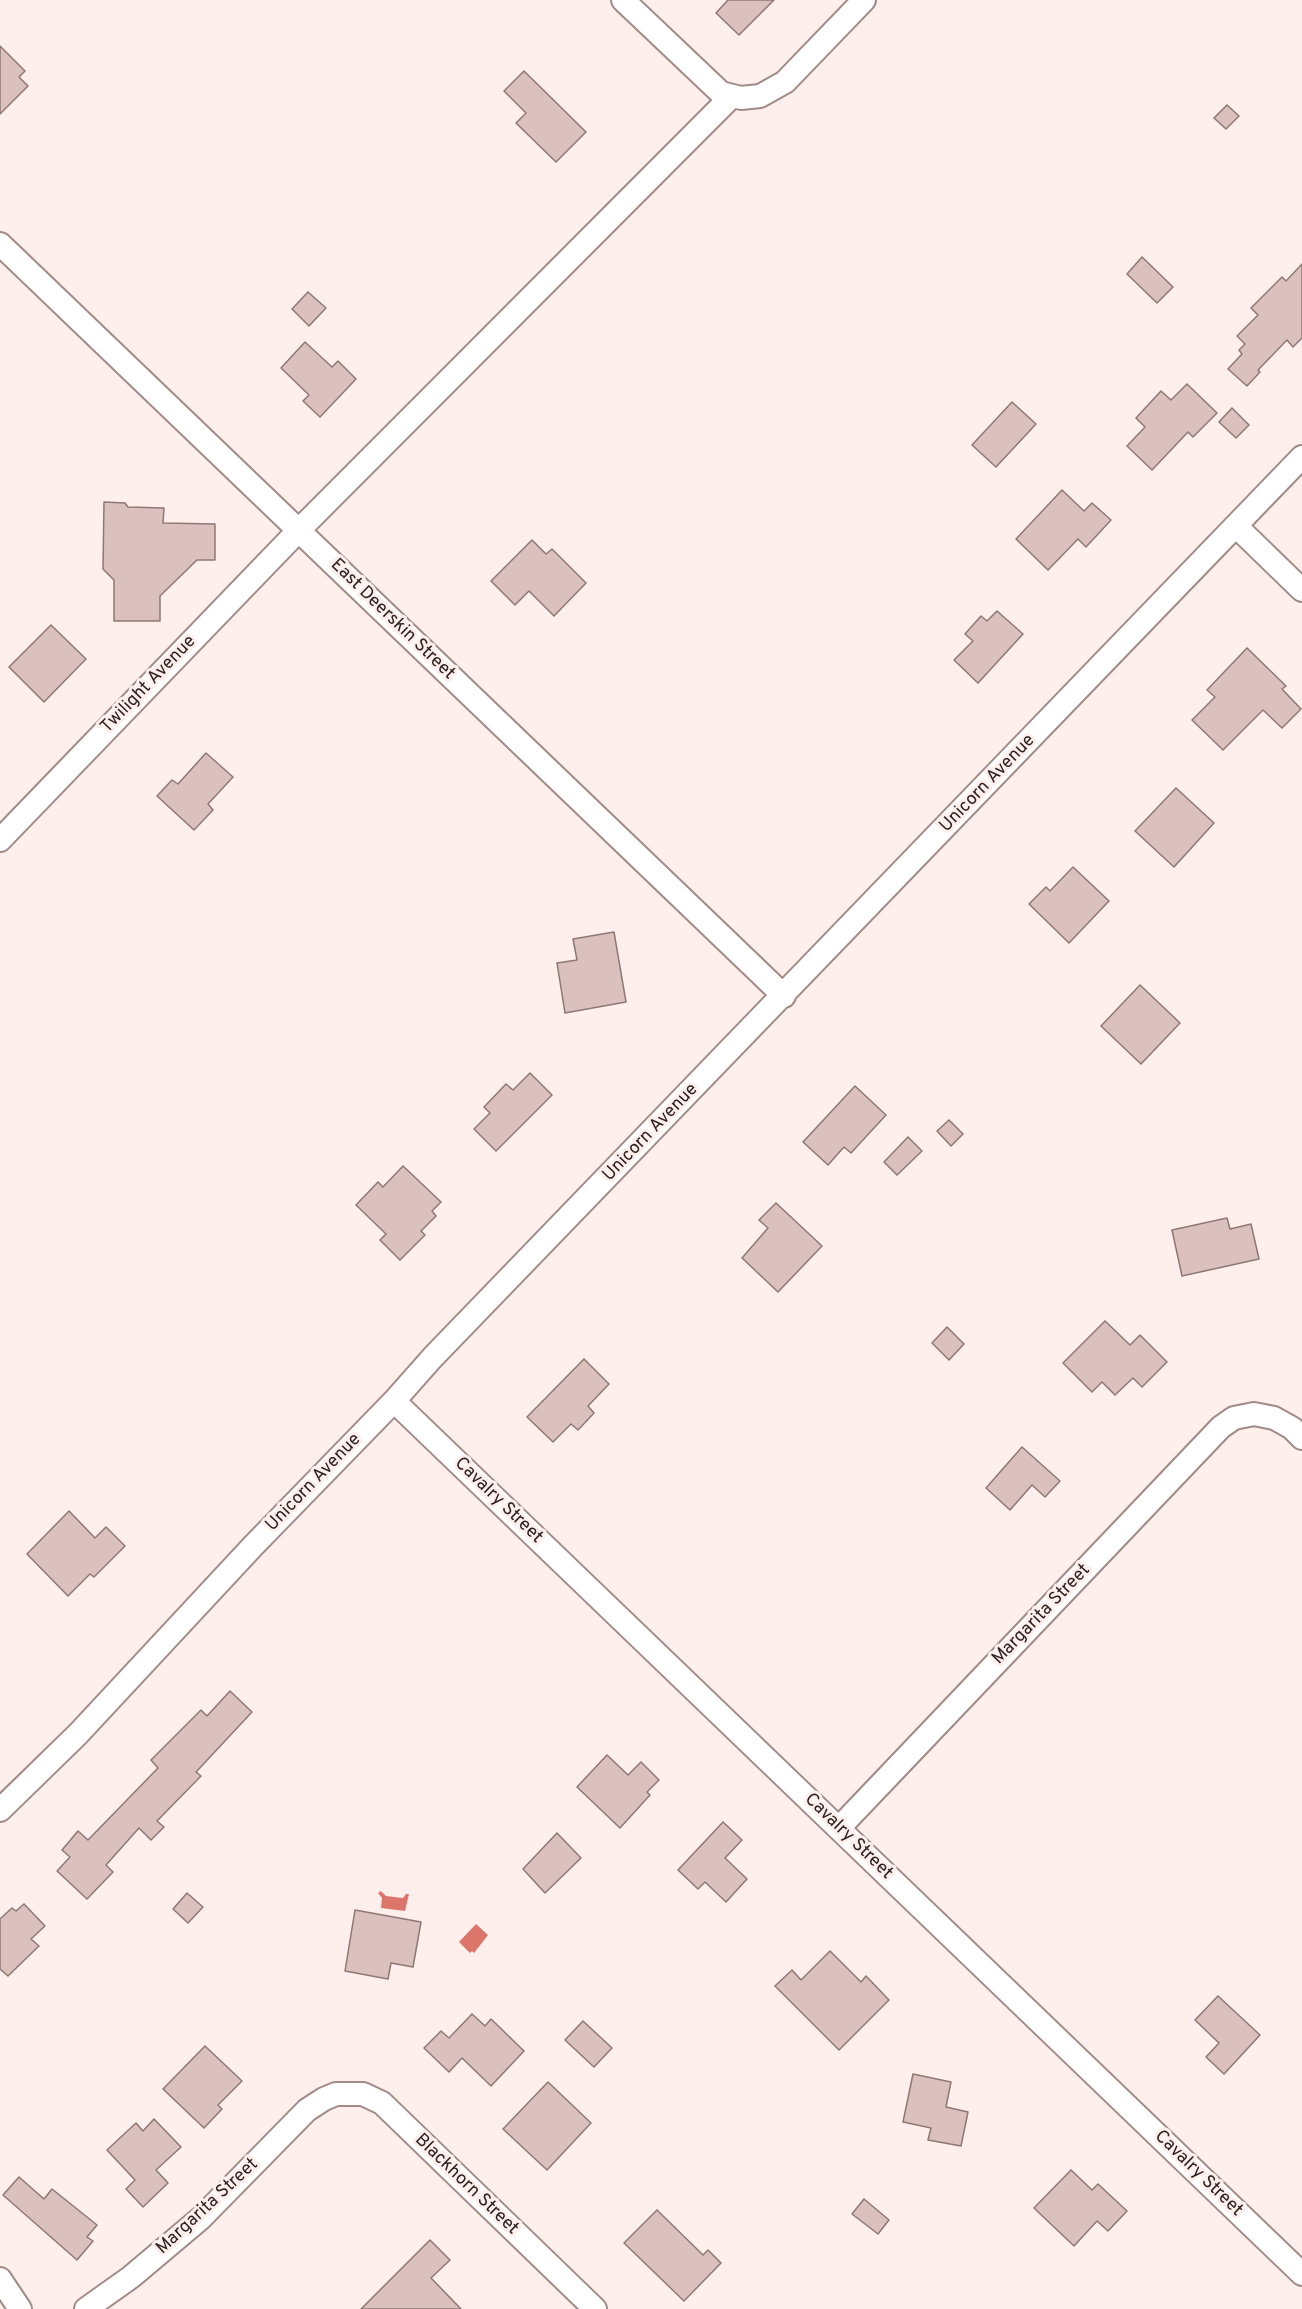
<!DOCTYPE html>
<style>
body{margin:0}
canvas{display:block;background:#feeeec}
</style>
<canvas width="1302" height="2309"></canvas>
<script>
const ctx = document.querySelector('canvas').getContext('2d');
ctx.lineJoin = 'round';
function fillPath(path, color) {
  ctx.fillStyle = color;
  ctx.fill(path, 'evenodd');
}
function toPath(rows) {
  const path = new Path2D();
  for (const r of rows) {
    path.moveTo(r[0], r[1]);
    for (let i = 2; i < r.length; i += 2) path.lineTo(r[i], r[i + 1]);
  }
  return path;
}
function stroke(path, color, width, dash) {
  ctx.strokeStyle = color;
  ctx.lineWidth = width;
  ctx.lineCap = dash ? 'butt' : 'round';
  ctx.setLineDash(dash || []);
  ctx.stroke(path);
}
function drawText(font, color, halo, rows, align = 'center') {
  ctx.font = font + ' Overpass,sans-serif';
  ctx.lineWidth = 6;
  ctx.setLineDash([]);
  ctx.textBaseline = 'middle';
  ctx.strokeStyle = halo;
  ctx.fillStyle = color;
  for (const [text, x, y, turn = 0] of rows) {
    ctx.save();
    ctx.translate(x, y);
    ctx.rotate((+turn || 0) * Math.PI / 180);
    ctx.textAlign = isNaN(turn) ? turn : align;
    if (halo) ctx.strokeText(text, 0, 0);
    ctx.fillText(text, 0, 0);
    ctx.restore();
  }
}
const water = toPath([
 [381,1891,386,1896,403,1898,406,1894,409,1894,405,1911,381,1908,382,1898,378,1893],
 [476,1924,488,1935,474,1953,472,1951,470,1953,459,1942]
]);
const building = toPath([
 [728,0,774,0,739,35,716,13,728,0],
 [0,46,25,71,19,77,28,86,0,114,0,46],
 [524,71,586,132,556,162,516,123,526,113,504,91,524,71],
 [1227,105,1239,116,1226,129,1214,118,1227,105],
 [1142,257,1173,287,1157,303,1127,274,1142,257],
 [1302,264,1302,338,1293,347,1287,340,1258,370,1260,372,1247,386,1228,369,1242,354,1239,350,1245,344,1237,336,1258,315,1251,308,1282,277,1286,281,1302,264],
 [308,292,326,308,309,326,292,309,308,292],
 [305,342,332,367,338,361,356,379,320,417,303,401,309,395,281,368,305,342],
 [1187,384,1217,413,1193,437,1188,432,1152,470,1127,446,1145,427,1136,418,1161,391,1171,400,1187,384],
 [1012,402,1036,424,996,467,972,445,1012,402],
 [1232,408,1249,425,1236,438,1219,422,1232,408],
 [1062,490,1084,511,1092,503,1111,520,1086,547,1078,539,1048,570,1016,539,1062,490],
 [104,502,125,503,128,507,164,508,163,523,215,524,215,560,197,560,160,596,160,621,114,621,114,580,103,569,104,502],
 [532,540,546,554,552,549,586,583,554,616,529,591,515,605,491,581,532,540],
 [997,611,1023,634,978,683,954,660,973,641,965,634,981,616,987,621,997,611],
 [51,625,86,659,44,702,9,667,51,625],
 [1247,648,1286,686,1282,689,1301,709,1282,728,1263,710,1223,750,1192,720,1215,697,1207,690,1247,648],
 [206,753,233,777,208,804,213,810,194,830,157,796,172,780,178,784,206,753],
 [1176,788,1214,823,1174,867,1135,831,1176,788],
 [1073,867,1109,901,1069,943,1029,904,1046,887,1050,891,1073,867],
 [614,932,626,1002,565,1013,557,963,577,960,573,939,614,932],
 [1140,985,1180,1023,1141,1064,1101,1026,1140,985],
 [530,1073,552,1095,496,1151,474,1129,490,1113,484,1107,506,1084,513,1090,530,1073],
 [855,1086,886,1115,851,1153,844,1147,828,1165,803,1142,855,1086],
 [949,1120,963,1134,951,1146,937,1131,949,1120],
 [908,1137,922,1151,897,1175,884,1162,908,1137],
 [403,1166,441,1202,432,1211,436,1216,421,1231,425,1235,400,1260,380,1240,386,1234,356,1205,378,1182,383,1187,403,1166],
 [776,1203,822,1246,778,1292,742,1258,768,1228,759,1220,776,1203],
 [1227,1218,1230,1229,1251,1224,1259,1259,1182,1276,1172,1230,1227,1218],
 [1105,1321,1130,1345,1140,1335,1167,1362,1142,1387,1133,1378,1115,1395,1102,1382,1092,1392,1063,1363,1105,1321],
 [947,1327,964,1344,949,1360,932,1343,947,1327],
 [584,1359,609,1384,588,1406,594,1413,578,1430,571,1424,553,1442,527,1417,584,1359],
 [1022,1447,1060,1481,1045,1497,1032,1485,1010,1510,986,1488,1022,1447],
 [69,1511,95,1538,106,1527,125,1546,94,1577,90,1574,68,1596,27,1554,69,1511],
 [230,1691,252,1712,196,1772,201,1776,157,1821,164,1827,151,1840,139,1828,106,1865,113,1872,87,1899,57,1871,70,1857,62,1850,78,1831,88,1840,158,1768,151,1760,201,1710,207,1716,230,1691],
 [607,1755,628,1775,641,1762,659,1780,647,1792,650,1795,620,1828,577,1787,607,1755],
 [723,1822,742,1840,725,1858,747,1879,726,1902,705,1882,698,1889,678,1870,723,1822],
 [557,1833,581,1858,545,1893,523,1869,557,1833],
 [187,1893,203,1907,188,1923,173,1909,187,1893],
 [24,1904,45,1926,31,1939,39,1946,8,1976,0,1969,0,1919,12,1908,16,1911,24,1904],
 [355,1910,421,1922,413,1967,391,1963,388,1979,345,1971,355,1910],
 [830,1951,861,1982,866,1976,889,2000,839,2050,775,1986,792,1970,801,1980,830,1951],
 [1218,1996,1260,2035,1224,2074,1206,2057,1219,2043,1195,2020,1218,1996],
 [472,2014,485,2026,491,2019,524,2051,491,2086,462,2058,449,2072,424,2048,441,2031,449,2038,472,2014],
 [583,2021,612,2048,594,2067,565,2040,583,2021],
 [205,2046,242,2081,218,2105,222,2109,204,2128,163,2089,205,2046],
 [913,2074,951,2082,946,2107,968,2112,961,2146,928,2140,931,2128,903,2122,913,2074],
 [548,2082,591,2123,547,2170,503,2129,548,2082],
 [154,2119,181,2147,156,2170,168,2183,143,2207,126,2189,135,2180,107,2150,136,2123,143,2131,154,2119],
 [1071,2170,1092,2190,1098,2184,1127,2211,1108,2231,1097,2221,1074,2246,1034,2208,1071,2170],
 [19,2177,44,2199,52,2189,97,2225,87,2237,93,2241,77,2260,3,2195,19,2177],
 [864,2199,889,2220,878,2234,852,2214,864,2199],
 [657,2210,703,2255,708,2250,721,2263,684,2301,624,2243,657,2210],
 [430,2240,450,2260,431,2278,461,2309,361,2309,430,2240]
]);
const street = toPath([
 [623,0,721,93,741,98,760,96,785,82,864,0],
 [0,244,784,996],
 [1236,526,1302,590],
 [0,840,299,530,731,97],
 [394,1401,1302,2274],
 [0,1810,78,1734,253,1546,394,1401,433,1357,1302,457],
 [839,1828,1221,1427,1234,1418,1254,1414,1274,1418,1292,1428,1302,1438],
 [0,2279,20,2309],
 [86,2309,131,2277,201,2218,307,2110,324,2099,336,2094,363,2094,382,2103,595,2309]
]);
const streetNames = [
 ["East Deerskin Street",392,620,44],
 ["Twilight Avenue",149,685,-46],
 ["Unicorn Avenue",988,784,-46],
 ["Unicorn Avenue",651,1133,-46],
 ["Unicorn Avenue",314,1483,-46],
 ["Cavalry Street",498,1501,44],
 ["Margarita Street",1042,1615,-46],
 ["Cavalry Street",848,1837,44],
 ["Cavalry Street",1198,2174,44],
 ["Blackhorn Street",466,2185,44],
 ["Margarita Street",208,2207,-43]
];
fillPath(water, '#dc766a');
fillPath(building, '#dac1bd');
stroke(building, '#8f7874', 1.5);
stroke(street, '#a28b87', 26);
stroke(street, '#fff', 22);
drawText('18px', '#2b2221', '#feeeec', streetNames);
</script>
